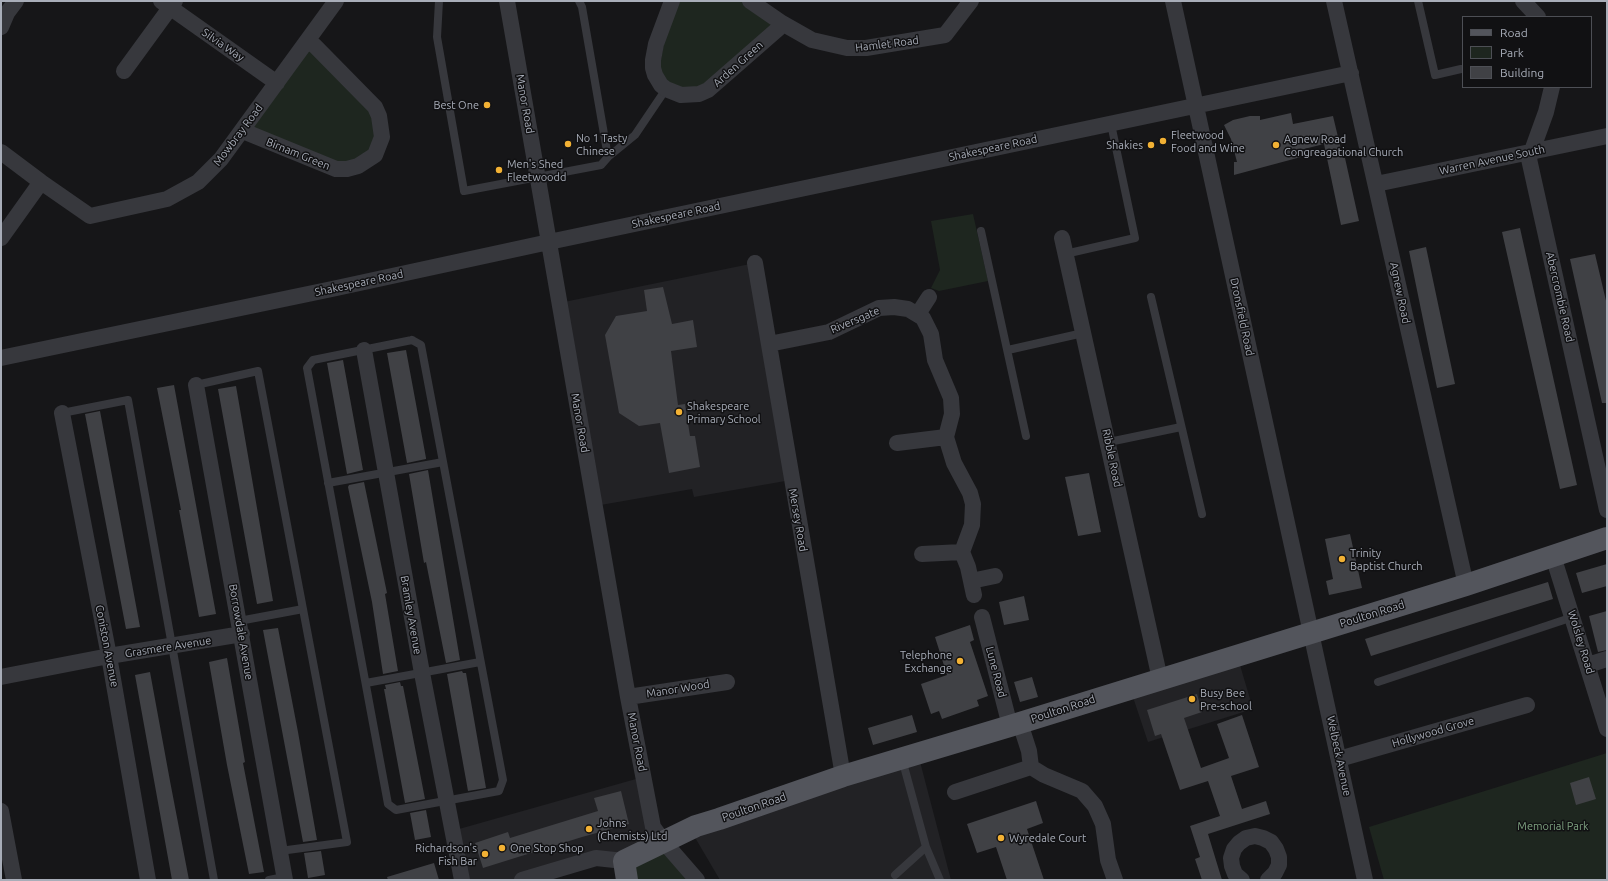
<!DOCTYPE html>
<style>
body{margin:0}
#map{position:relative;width:1608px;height:881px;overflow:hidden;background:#161618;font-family:Ubuntu,sans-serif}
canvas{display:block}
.frame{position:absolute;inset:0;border:2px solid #a8adb8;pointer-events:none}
.legend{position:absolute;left:1462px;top:16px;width:130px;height:72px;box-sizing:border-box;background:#111113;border:1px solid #4d4f55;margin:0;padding:5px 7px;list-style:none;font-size:12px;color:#a8adb8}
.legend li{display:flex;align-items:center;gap:8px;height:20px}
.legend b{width:20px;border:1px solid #4d4f55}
</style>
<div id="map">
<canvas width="1608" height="881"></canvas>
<div class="frame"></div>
<ul class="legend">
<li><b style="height:5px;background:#53555c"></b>Road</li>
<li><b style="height:11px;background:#1e261f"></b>Park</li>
<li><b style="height:11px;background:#404145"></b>Building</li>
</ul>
</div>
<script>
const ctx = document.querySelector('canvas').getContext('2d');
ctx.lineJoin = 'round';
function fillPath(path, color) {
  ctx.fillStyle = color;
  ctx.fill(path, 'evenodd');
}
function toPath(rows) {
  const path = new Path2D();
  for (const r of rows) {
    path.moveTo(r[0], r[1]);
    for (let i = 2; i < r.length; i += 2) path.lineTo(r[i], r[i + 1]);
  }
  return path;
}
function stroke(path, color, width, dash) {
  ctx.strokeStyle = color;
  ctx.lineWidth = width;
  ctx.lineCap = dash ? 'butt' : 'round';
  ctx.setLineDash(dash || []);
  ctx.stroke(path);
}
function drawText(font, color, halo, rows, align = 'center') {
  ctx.font = font + ' Ubuntu,sans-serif';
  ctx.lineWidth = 3;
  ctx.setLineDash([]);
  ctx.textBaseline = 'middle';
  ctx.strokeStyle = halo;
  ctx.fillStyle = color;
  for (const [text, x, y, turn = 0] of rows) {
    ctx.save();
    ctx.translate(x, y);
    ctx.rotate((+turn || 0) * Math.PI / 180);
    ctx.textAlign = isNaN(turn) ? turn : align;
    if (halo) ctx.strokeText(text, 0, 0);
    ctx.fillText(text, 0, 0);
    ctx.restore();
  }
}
const built = toPath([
 [755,263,791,480,694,497,692,489,595,506,559,303],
 [1237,655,1253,709,1148,742,1130,688],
 [918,754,951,880,720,880,690,829],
 [643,777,664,842,548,872,551,880,462,880,452,831]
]);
const green = toPath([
 [672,1,750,1,782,23,708,90,661,85,657,80],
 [308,41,375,107,378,148,347,169,249,134],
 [973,214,988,281,939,291,931,288,940,270,931,221],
 [1607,753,1607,880,1384,880,1369,827],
 [664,842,697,880,627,880,624,861]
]);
const building = toPath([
 [1291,113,1293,124,1333,116,1343,158,1345,158,1359,221,1341,225,1324,144,1300,150,1301,157,1234,175,1234,162,1237,162,1231,139,1224,125,1233,120,1250,116,1260,116,1260,120],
 [1520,228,1577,485,1560,489,1502,232],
 [1426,247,1455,384,1437,388,1409,251],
 [1595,254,1607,305,1607,403,1602,403,1570,259],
 [663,287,672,324,693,320,697,347,671,351,678,405,685,404,690,436,695,436,700,467,669,473,660,423,639,426,619,413,605,335,616,316,647,311,644,290],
 [406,350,426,458,426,459,407,463,387,353],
 [343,360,363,470,347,474,327,363],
 [174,385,216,614,199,617,179,510,181,510,157,388],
 [236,386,273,601,257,604,218,389],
 [100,411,140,627,126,629,85,414],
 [428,470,460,660,446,663,426,562,424,563,409,474],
 [1089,473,1101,532,1078,536,1065,477],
 [364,482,387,593,385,594,398,671,383,674,372,602,348,487,349,485],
 [1350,534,1362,588,1329,595,1326,581,1333,579,1325,539],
 [1607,564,1607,586,1582,593,1576,573],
 [1548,582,1553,599,1371,656,1365,639],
 [1024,596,1029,620,1004,625,999,602],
 [1607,611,1607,650,1598,652,1589,616],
 [970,625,974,640,970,642,988,696,977,700,979,706,942,719,939,711,931,714,921,684,947,675,935,637],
 [278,628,298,732,317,840,303,842,263,630],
 [227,658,245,762,243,763,264,872,249,874,227,765,209,662],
 [462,671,463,673,466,673,486,788,468,791,447,674],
 [150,672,170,781,189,880,172,880,135,675],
 [1032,677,1038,697,1020,702,1014,682],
 [400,682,401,686,403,686,425,799,405,803,384,689,386,689,385,685],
 [1197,694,1202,712,1184,718,1201,768,1229,758,1217,724,1242,715,1259,767,1231,776,1242,809,1266,801,1270,814,1208,834,1222,880,1202,880,1195,859,1200,857,1190,826,1220,816,1208,781,1180,790,1161,734,1155,736,1147,710],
 [912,715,917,732,873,745,868,728],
 [1589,777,1596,799,1576,805,1570,783],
 [621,791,629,824,582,837,483,868,475,843,508,832,510,838,598,811,594,798],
 [1036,801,1043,823,1027,829,1044,880,1007,880,996,847,977,853,967,824],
 [426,810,431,837,415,840,410,813],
 [321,851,325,875,308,878,304,853],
 [434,863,439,880,388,880,387,877]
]);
const lane = toPath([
 [439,1,437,37,464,191,601,165,608,157,582,7,579,1],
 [1418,1,1435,75,1461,69],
 [608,157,635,135,666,89],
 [981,231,1026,436],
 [1065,254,1135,238,1111,124],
 [1151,297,1202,514],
 [412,340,421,345,503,780,499,791,396,810,388,804,307,368,313,360,412,340],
 [1008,350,1083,333],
 [196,385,258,371,347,842,280,851],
 [62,413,128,400,214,880],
 [1109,442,1181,427],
 [328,483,443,462],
 [239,621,303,609],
 [1378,682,1573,617],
 [366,683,480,662],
 [926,847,940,880],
 [895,875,926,847,902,759],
 [269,880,284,877]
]);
const street = toPath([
 [161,1,277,83],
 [507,1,628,697,653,827,664,842,697,880],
 [672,1,656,44,653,60,653,68,655,75,661,85,666,89,681,95,699,94,708,90,779,28,782,23],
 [750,1,782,23,812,40,847,48,866,48,945,35,971,1],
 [1173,1,1365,880],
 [1334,1,1466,585],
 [1523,1,1538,17],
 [1,27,7,13,16,1],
 [124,71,175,1],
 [1552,87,1546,112,1529,159,1607,510],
 [243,131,336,169,347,169,358,166,375,155,382,137,379,116,375,107,315,46,308,41],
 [1,152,41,182,90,216,167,199,198,182,221,159,336,1],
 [1376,184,1607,136],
 [1,238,41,182],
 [1062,238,1160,679],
 [755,263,843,776],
 [918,314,929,297],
 [769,344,829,332,879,308,894,307,908,309,923,318,931,334,935,360,951,398,952,414,946,437,954,463,970,493,973,504,972,525,962,552,968,567,974,595],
 [364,350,422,673,462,880],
 [1,358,332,289,549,242,1351,73],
 [196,385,285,880],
 [62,413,109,656,148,880],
 [897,443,946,437],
 [922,554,962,552],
 [1553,556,1607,729],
 [971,581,995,576],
 [982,617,1010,726],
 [1588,665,1607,659],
 [1,677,109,656,242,634],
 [628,697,727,682],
 [1020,723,1029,751,1031,767,1044,775,1082,791,1095,806,1103,824,1108,860,1115,880],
 [1339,759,1527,705],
 [955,792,1031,767],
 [1,811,14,880],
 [522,880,596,858,624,861],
 [1242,880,1235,874,1232,866,1231,858,1234,849,1239,843,1246,838,1255,836,1263,838,1271,842,1276,849,1279,857,1279,865,1275,873,1268,880]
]);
const primary = toPath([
 [627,880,624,861,696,826,719,819,843,776,1010,726,1466,585,1607,538]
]);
const markers = [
 [487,105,4,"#f2b134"],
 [1163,141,4,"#f2b134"],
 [568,144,4,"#f2b134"],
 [1151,145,4,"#f2b134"],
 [1276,145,4,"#f2b134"],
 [499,170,4,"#f2b134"],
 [679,412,4,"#f2b134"],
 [1342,559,4,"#f2b134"],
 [960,661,4,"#f2b134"],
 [1192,699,4,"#f2b134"],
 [589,829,4,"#f2b134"],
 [1001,838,4,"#f2b134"],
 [502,848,4,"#f2b134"],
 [485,854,4,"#f2b134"]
];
const streetNames = [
 ["Hamlet Road",887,44,-7],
 ["Silvia Way",223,45,35],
 ["Arden Green",738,64,-42],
 ["Manor Road",525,104,80],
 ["Mowbray Road",238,135,-53],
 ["Shakespeare Road",993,148,-12],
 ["Birnam Green",298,154,22],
 ["Warren Avenue South",1492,160,-12],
 ["Shakespeare Road",676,215,-12],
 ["Shakespeare Road",359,283,-12],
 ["Agnew Road",1400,293,78],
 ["Abercrombie Road",1560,297,77],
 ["Dronsfield Road",1242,317,78],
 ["Riversgate",855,320,-23],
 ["Manor Road",580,423,80],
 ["Ribble Road",1112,458,78],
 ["Mersey Road",798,520,80],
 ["Poulton Road",1372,614,-17],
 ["Bramley Avenue",411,615,80],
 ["Borrowdale Avenue",241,632,80],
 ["Wolsley Road",1581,642,73],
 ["Coniston Avenue",107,646,79],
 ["Grasmere Avenue",168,647,-9],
 ["Lune Road",996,672,75],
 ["Manor Wood",678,689,-9],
 ["Poulton Road",1063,709,-18],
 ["Hollywood Grove",1433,732,-16],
 ["Manor Road",637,742,79],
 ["Welbeck Avenue",1339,756,78],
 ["Poulton Road",754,807,-19]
];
const poiNames = [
 ["Best One",479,105,"right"],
 ["Fleetwood",1171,135],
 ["Food and Wine",1171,148],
 ["No 1 Tasty",576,138],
 ["Chinese",576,151],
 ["Agnew Road",1284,139],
 ["Congreagational Church",1284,152],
 ["Shakies",1143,145,"right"],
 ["Men's Shed",507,164],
 ["Fleetwoodd",507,177],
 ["Shakespeare",687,406],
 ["Primary School",687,419],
 ["Trinity",1350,553],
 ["Baptist Church",1350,566],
 ["Telephone",952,655,"right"],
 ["Exchange",952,668,"right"],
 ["Busy Bee",1200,693],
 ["Pre-school",1200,706],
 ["Johns",597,823],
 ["(Chemists) Ltd",597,836],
 ["Wyredale Court",1009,838],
 ["Richardson's",477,848,"right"],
 ["Fish Bar",477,861,"right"],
 ["One Stop Shop",510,848]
];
const parkNames = [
 ["Memorial Park",1553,826]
];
fillPath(built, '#222225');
fillPath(green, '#1e261f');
fillPath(building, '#404145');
stroke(lane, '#37383d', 8);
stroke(street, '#37383d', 16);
stroke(primary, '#53555c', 22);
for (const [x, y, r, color] of markers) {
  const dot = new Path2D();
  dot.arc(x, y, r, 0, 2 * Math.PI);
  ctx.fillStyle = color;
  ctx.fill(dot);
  stroke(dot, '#111113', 1.5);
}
drawText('11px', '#a8adb8', '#111113', streetNames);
drawText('11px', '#a8adb8', '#111113', poiNames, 'left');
drawText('11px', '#7fa381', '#111113', parkNames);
</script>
